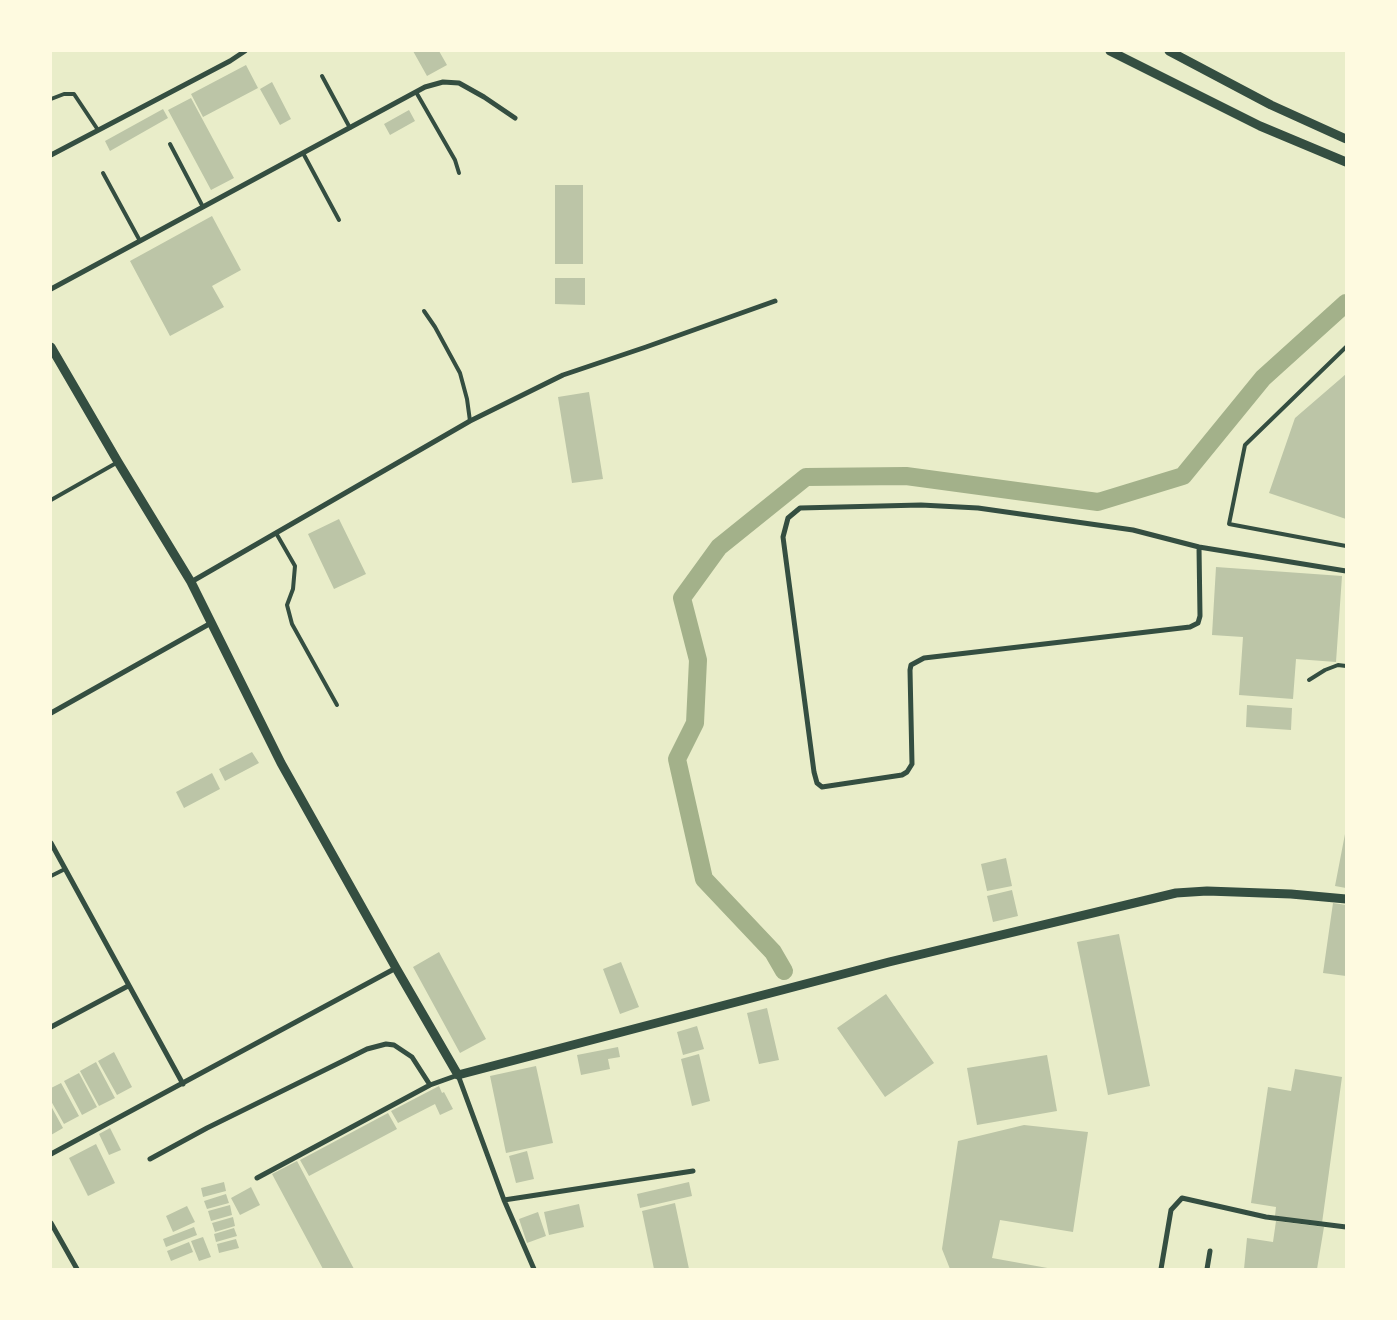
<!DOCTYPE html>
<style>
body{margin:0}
#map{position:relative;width:1397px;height:1320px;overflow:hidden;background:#e9edc9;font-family:"Nunito Sans",sans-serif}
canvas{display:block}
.frame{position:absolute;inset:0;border:52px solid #fefae0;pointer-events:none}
</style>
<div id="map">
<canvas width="1397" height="1320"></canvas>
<div class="frame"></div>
</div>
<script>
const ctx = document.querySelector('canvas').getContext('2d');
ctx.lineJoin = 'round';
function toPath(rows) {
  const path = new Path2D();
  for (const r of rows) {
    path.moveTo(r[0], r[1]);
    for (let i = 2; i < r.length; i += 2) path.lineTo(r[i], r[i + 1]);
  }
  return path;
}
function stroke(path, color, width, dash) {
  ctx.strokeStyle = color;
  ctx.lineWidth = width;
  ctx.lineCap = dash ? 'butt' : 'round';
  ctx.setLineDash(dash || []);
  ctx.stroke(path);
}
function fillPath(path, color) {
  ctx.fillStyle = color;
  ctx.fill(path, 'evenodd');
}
const canal = toPath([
 [784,971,773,952,704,879,677,759,695,723,698,660,682,598,719,547,806,477,906,476,1098,502,1183,476,1263,378,1346,303]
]);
const building = toPath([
 [413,51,439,51,447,65,427,76],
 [246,65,258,88,203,117,191,94],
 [272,82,291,119,280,125,260,89],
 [191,98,234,178,211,190,168,110],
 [163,109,168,118,110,151,105,141],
 [409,110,415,121,390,135,384,124],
 [555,185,583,185,583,264,555,264],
 [212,216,241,270,212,286,224,307,170,336,130,261],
 [555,278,585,278,585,305,555,304],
 [1346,374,1346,519,1269,493,1295,418],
 [589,392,603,479,572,483,558,397],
 [339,519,366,574,334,589,308,534],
 [1216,567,1342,576,1336,662,1296,659,1293,699,1239,695,1243,637,1212,635],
 [1247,705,1292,708,1291,730,1246,727],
 [252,752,259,763,225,781,219,769],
 [212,773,220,789,184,808,176,792],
 [1345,834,1346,834,1346,888,1335,886],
 [1006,858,1012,886,987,891,981,864],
 [1012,890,1018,916,993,922,987,896],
 [1333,903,1346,905,1346,976,1323,973],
 [1119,934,1150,1086,1108,1095,1077,942],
 [439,952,486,1039,460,1053,413,967],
 [621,962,639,1007,620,1014,603,969],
 [886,994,934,1063,885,1097,837,1028],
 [767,1008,779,1060,759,1064,747,1013],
 [697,1026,704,1049,683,1055,677,1032],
 [618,1047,620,1057,608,1059,610,1069,581,1075,577,1055],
 [114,1052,132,1087,117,1095,98,1061],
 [699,1054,710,1101,692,1106,681,1059],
 [1047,1055,1057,1111,977,1125,967,1068],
 [96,1062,115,1098,99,1106,80,1071],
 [536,1066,553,1143,506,1153,490,1076],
 [1295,1069,1342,1077,1322,1223,1275,1216,1276,1207,1251,1203,1268,1087,1291,1091],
 [79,1073,97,1107,82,1115,64,1081],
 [61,1083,79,1116,64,1124,51,1101,51,1088],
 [439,1086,442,1093,444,1092,453,1109,440,1115,435,1104,398,1123,391,1111],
 [51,1106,63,1128,51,1135],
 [388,1113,397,1129,309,1176,300,1160],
 [1024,1125,1088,1132,1073,1232,1000,1220,992,1258,1053,1269,950,1269,942,1249,958,1141],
 [110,1128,121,1150,109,1155,99,1134],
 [96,1144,115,1183,88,1196,69,1158],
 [527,1151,534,1179,516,1183,509,1156],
 [297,1161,354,1269,323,1269,272,1174],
 [224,1182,226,1191,203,1197,201,1188],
 [689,1182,692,1196,640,1208,637,1194],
 [251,1187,260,1205,240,1215,231,1198],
 [226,1194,229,1203,207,1209,204,1201],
 [675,1203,689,1269,654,1269,642,1211],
 [579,1204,584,1227,549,1235,544,1212],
 [230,1205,232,1215,211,1221,208,1211],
 [187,1206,195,1222,173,1232,166,1216],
 [538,1212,546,1236,527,1243,519,1219],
 [233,1217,235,1226,215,1232,212,1223],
 [1276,1221,1324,1227,1317,1269,1244,1269,1247,1238,1273,1242],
 [194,1227,197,1235,166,1247,163,1239],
 [234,1228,237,1236,216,1242,214,1234],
 [203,1237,211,1257,199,1261,191,1241],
 [236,1239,239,1248,219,1253,217,1244],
 [189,1242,193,1252,171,1261,167,1251]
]);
const service = toPath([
 [322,76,350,128],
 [416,92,455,160,459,173],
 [51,99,64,94,74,94,98,130],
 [170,144,203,207],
 [303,153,339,220],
 [103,173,140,241],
 [424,311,435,327,460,373,467,399,470,421],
 [1346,347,1245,445,1229,524,1346,546],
 [51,500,118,462],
 [276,533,295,566,293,589,287,605,292,624,337,705],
 [1309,680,1325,670,1338,665,1346,666],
 [51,876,65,869]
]);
const minor = toPath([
 [51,155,230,61,245,51],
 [51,289,425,87,443,82,459,83,484,97,515,118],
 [1199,547,1200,616,1198,623,1190,627,924,658,911,665,910,670,912,764,907,772,902,775,822,787,817,783,814,772,783,537,788,518,800,508,921,505,978,508,1133,530,1199,547,1346,571],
 [191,582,470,421,563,375,646,347,775,301],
 [51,713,211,623],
 [51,843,183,1084],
 [51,1027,128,986],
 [51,1154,396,968],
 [150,1159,207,1128,347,1059,367,1049,386,1044,394,1045,412,1057,430,1085],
 [257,1178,430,1085,458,1075,504,1200,534,1269],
 [504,1200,693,1171],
 [51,1223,77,1269],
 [1161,1269,1171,1210,1182,1198,1266,1217,1346,1227],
 [1207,1269,1210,1251]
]);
const tertiary = toPath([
 [1110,51,1260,126,1346,162],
 [1169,51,1271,105,1346,139],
 [51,347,118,462,191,582,281,763,396,968,458,1075,889,962,1176,893,1207,891,1291,894,1346,899]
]);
stroke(canal, '#a3b18a', 18);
fillPath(building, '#bcc5a7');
stroke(service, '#344e41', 4);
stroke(minor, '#344e41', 5);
stroke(tertiary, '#344e41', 9);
</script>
